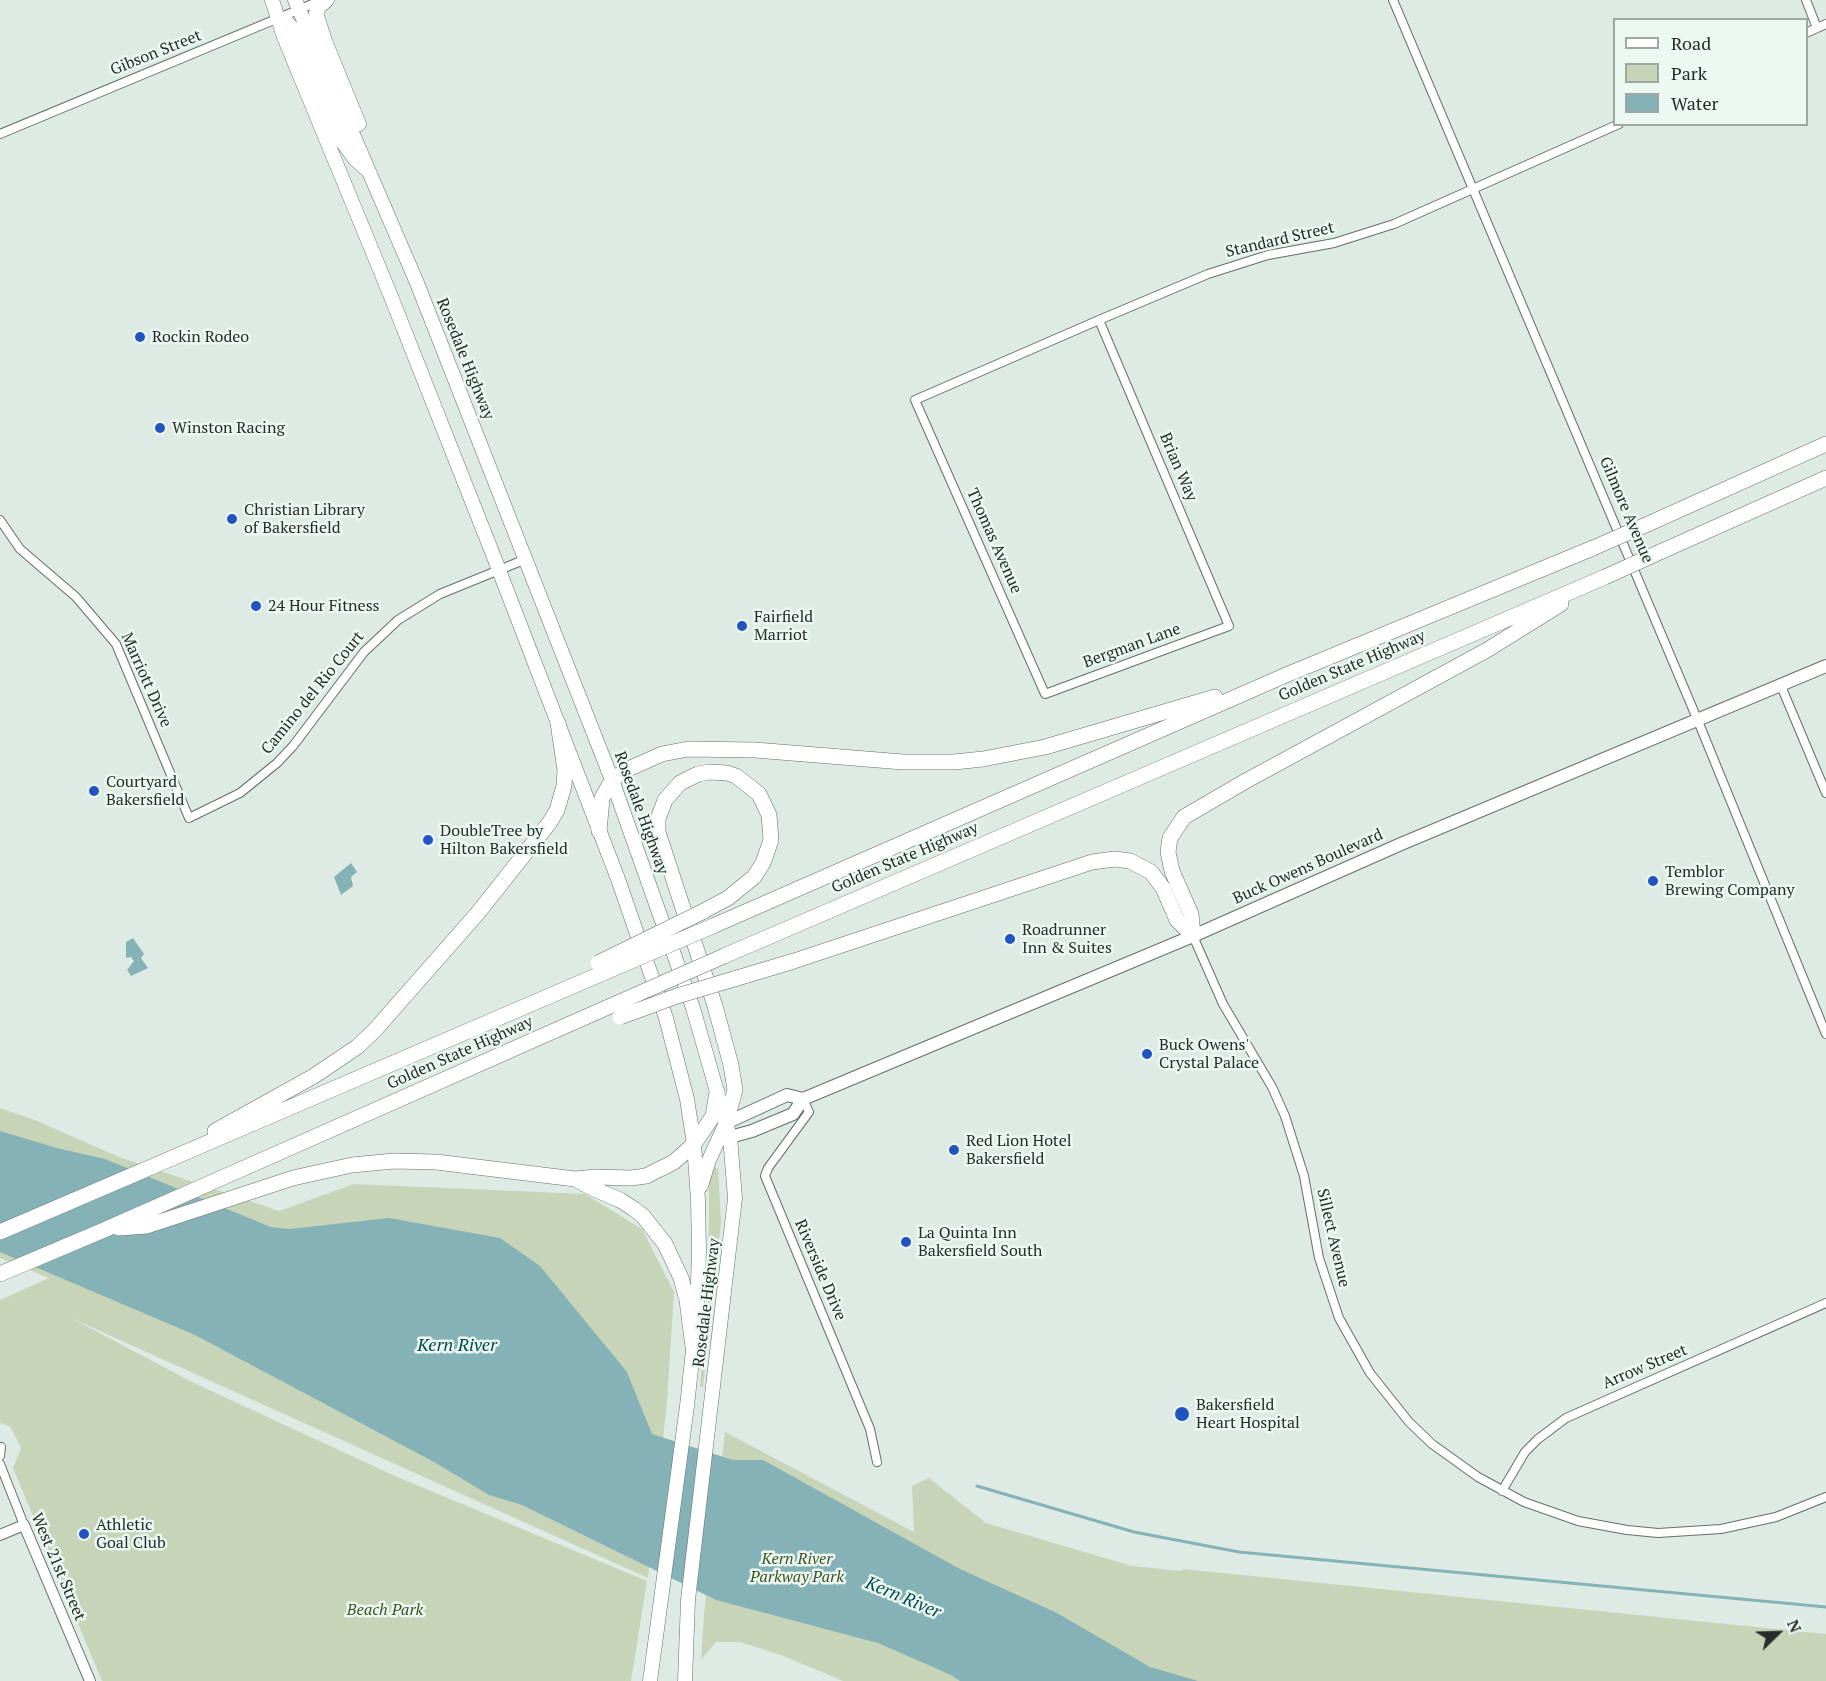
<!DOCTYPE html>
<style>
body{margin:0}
#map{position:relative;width:1826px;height:1681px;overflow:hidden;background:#deebe5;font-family:"PT Serif",serif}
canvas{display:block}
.legend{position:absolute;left:1613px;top:18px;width:195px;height:108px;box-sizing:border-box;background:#ecf8f2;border:2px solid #9da6a2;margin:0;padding:8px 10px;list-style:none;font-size:18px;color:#272c2a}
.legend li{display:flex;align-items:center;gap:12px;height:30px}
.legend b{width:30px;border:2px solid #9da6a2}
.north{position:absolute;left:1748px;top:1603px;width:60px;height:60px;-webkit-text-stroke:4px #ecf8f2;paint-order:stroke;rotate:67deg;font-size:16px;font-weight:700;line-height:24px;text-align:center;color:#272c2a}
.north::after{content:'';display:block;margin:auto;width:21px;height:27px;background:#272c2a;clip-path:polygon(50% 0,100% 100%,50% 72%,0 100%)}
</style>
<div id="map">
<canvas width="1826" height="1681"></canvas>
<ul class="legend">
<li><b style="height:8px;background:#fff"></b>Road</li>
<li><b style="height:16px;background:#c7d4b8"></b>Park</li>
<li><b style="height:16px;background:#85b2b7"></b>Water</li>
</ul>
<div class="north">N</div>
</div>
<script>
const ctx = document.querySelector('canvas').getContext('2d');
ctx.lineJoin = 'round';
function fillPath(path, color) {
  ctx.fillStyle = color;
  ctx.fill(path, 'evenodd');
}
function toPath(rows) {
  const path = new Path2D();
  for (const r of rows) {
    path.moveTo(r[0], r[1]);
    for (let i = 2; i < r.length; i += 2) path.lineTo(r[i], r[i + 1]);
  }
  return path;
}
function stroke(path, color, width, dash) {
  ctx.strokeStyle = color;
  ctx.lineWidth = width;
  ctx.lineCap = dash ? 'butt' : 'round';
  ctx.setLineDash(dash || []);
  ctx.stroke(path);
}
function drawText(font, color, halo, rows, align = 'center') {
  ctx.font = font + ' "PT Serif",serif';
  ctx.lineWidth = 5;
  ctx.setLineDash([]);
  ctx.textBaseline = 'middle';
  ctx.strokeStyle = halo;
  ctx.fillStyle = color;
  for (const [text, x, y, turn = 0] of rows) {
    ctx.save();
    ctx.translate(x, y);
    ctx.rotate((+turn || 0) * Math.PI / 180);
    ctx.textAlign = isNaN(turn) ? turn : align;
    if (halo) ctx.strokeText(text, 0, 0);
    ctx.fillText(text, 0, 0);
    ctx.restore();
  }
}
const green = toPath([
 [0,1108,35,1120,119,1157,279,1211,354,1184,585,1194,642,1229,674,1292,667,1402,648,1578,71,1318,194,1383,395,1476,647,1581,631,1681,102,1681,13,1468,21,1448,10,1426,0,1423,0,1300,49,1278,0,1258],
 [713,1167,718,1168,721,1222,703,1387,700,1387,709,1285,709,1184],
 [725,1432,914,1532,912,1486,929,1478,986,1523,1132,1566,1182,1571,1183,1569,1826,1634,1826,1681,843,1681,781,1655,740,1642,716,1642,701,1660,704,1614]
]);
const water = toPath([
 [351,863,357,872,351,877,353,886,341,895,334,877],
 [133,938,144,954,141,958,148,968,131,976,127,970,134,961,131,957,126,958,126,942],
 [0,1131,57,1148,105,1159,271,1227,289,1229,389,1218,500,1238,540,1266,627,1372,652,1434,733,1460,763,1460,960,1569,1057,1613,1150,1667,1198,1681,960,1681,951,1675,878,1643,716,1600,522,1505,489,1495,434,1462,195,1335,0,1252]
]);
const stream = toPath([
 [977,1486,1134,1532,1239,1552,1826,1607]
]);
const minor = toPath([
 [1393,0,1698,721,1826,1034],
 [1806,0,1817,28],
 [1806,33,1826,24],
 [0,134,322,0],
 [1099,320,1229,626,1045,694,915,400,1099,320,1208,274,1268,255,1334,243,1394,224,1619,124],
 [0,520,20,549,76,597,116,644,189,818,240,793,277,763,293,746,364,652,398,620,440,594,526,559],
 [1781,686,1826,793],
 [1193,936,1223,1004,1272,1087,1285,1116,1304,1176,1319,1258,1339,1318,1370,1373,1409,1422,1432,1444,1478,1477,1524,1502,1578,1521,1627,1530,1658,1533,1721,1529,1776,1517,1826,1497],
 [803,1099,809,1112,768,1168,765,1176,870,1429,877,1462],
 [0,1456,1,1447],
 [0,1464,24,1525],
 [1502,1491,1525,1452,1538,1439,1566,1418,1826,1303]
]);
const tertiary = toPath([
 [0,1535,24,1525,90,1681]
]);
const secondary = toPath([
 [726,1123,787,1095,803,1099],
 [730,1137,752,1131,793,1114,803,1099,1193,936,1401,844,1826,666]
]);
const primary = toPath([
 [272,0,284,37,390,294,492,552,618,879,666,1018,687,1099,694,1144,698,1200,699,1251,697,1313,687,1406,650,1681],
 [295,0,417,283,612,780,693,1008,730,1137,735,1198,688,1600,685,1681],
 [327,0,319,7,316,13,325,41,359,124],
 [278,19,286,21,295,31,341,140,355,159,366,169],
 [701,1186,709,1160,726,1123]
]);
const motorway = toPath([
 [1648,524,1826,444],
 [1660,552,1826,478],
 [599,831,602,798,612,780,626,770,662,754,688,749,755,750,903,762,954,762,983,759,1045,747,1215,697],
 [702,912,728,898,754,877,763,863,771,840,769,815,759,794,736,776,727,773,709,772,698,774,680,783,665,800,658,819,658,832,715,1006,731,1065,735,1090,726,1123],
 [713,926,1286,675,1593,548],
 [1193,936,1191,914,1172,871,1168,852,1170,838,1184,817,1244,782,1487,650,1561,604],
 [724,956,1605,577],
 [734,979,794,961,1092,862,1115,859,1130,861,1151,872,1163,888,1177,920,1193,936],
 [215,1131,314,1076,357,1047,374,1031,477,914,550,822,557,810,564,786,565,770,558,723],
 [575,1179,594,1189,620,1200,634,1209,643,1216,665,1244,681,1278,687,1300,693,1347],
 [119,1228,147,1226,293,1178,352,1165,394,1161,436,1162,575,1179,596,1177,631,1178,646,1176,674,1162,694,1144,713,1116,717,1092],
 [0,1232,603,973],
 [0,1274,104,1230,615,1004]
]);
const motorwayBridge = toPath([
 [1593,548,1648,524],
 [1605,577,1660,552],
 [598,963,702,912],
 [603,973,713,926],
 [615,1004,724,956],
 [620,1017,677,996,734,979]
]);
const markers = [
 [140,337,6,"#2253c0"],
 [160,428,6,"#2253c0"],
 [232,519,6,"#2253c0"],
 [256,606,6,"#2253c0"],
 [742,626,6,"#2253c0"],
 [94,791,6,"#2253c0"],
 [428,840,6,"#2253c0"],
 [1653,881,6,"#2253c0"],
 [1010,939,6,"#2253c0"],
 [1147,1054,6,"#2253c0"],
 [954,1150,6,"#2253c0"],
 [906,1242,6,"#2253c0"],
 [1182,1414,8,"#2253c0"],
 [84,1534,6,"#2253c0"]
];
const streetNames = [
 ["Gibson Street",156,53,-22],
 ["Standard Street",1280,240,-13],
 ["Rosedale Highway",465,359,68],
 ["Brian Way",1178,467,67],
 ["Gilmore Avenue",1626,510,67],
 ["Thomas Avenue",994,541,66],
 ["Bergman Lane",1132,646,-20],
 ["Golden State Highway",1352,666,-23],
 ["Marriott Drive",146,680,66],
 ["Camino del Rio Court",313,693,-51],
 ["Rosedale Highway",641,813,70],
 ["Golden State Highway",905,858,-23],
 ["Buck Owens Boulevard",1308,867,-24],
 ["Golden State Highway",460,1053,-24],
 ["Sillect Avenue",1333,1238,77],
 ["Riverside Drive",820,1270,67],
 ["Rosedale Highway",707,1303,-83],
 ["Arrow Street",1645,1367,-23],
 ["West 21st Street",58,1567,67]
];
const poiNames = [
 ["Rockin Rodeo",152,337],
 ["Winston Racing",172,428],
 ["Christian Library",244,510],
 ["of Bakersfield",244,528],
 ["24 Hour Fitness",268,606],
 ["Fairfield",754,617],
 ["Marriot",754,635],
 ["Courtyard",106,782],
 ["Bakersfield",106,800],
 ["DoubleTree by",440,831],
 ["Hilton Bakersfield",440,849],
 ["Temblor",1665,872],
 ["Brewing Company",1665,890],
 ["Roadrunner",1022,930],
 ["Inn & Suites",1022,948],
 ["Buck Owens'",1159,1045],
 ["Crystal Palace",1159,1063],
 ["Red Lion Hotel",966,1141],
 ["Bakersfield",966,1159],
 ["La Quinta Inn",918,1233],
 ["Bakersfield South",918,1251],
 ["Bakersfield",1196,1405],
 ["Heart Hospital",1196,1423],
 ["Athletic",96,1525],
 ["Goal Club",96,1543]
];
const parkNames = [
 ["Kern River",797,1559],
 ["Parkway Park",797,1577],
 ["Beach Park",385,1610]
];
const waterNames = [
 ["Kern River",457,1346],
 ["Kern River",903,1598,23]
];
fillPath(green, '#c7d4b8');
fillPath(water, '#85b2b7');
stroke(stream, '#85b2b7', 3);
stroke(minor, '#646f6a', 10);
stroke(tertiary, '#646f6a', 12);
stroke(secondary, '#646f6a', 14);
stroke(primary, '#646f6a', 15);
stroke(motorway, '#646f6a', 16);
stroke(minor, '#fff', 8);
stroke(tertiary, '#fff', 10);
stroke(secondary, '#fff', 12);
stroke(primary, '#fff', 14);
stroke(motorway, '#fff', 15);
stroke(motorwayBridge, '#646f6a', 16, []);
stroke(motorwayBridge, '#fff', 15);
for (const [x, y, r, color] of markers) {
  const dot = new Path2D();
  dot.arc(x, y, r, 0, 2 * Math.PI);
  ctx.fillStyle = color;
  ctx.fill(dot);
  stroke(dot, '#ecf8f2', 2);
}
drawText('16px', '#272c2a', '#ecf8f2', streetNames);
drawText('16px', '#272c2a', '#ecf8f2', poiNames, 'left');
drawText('italic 16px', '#3e5220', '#ecf8f2', parkNames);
drawText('italic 18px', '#014950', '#ecf8f2', waterNames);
</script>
